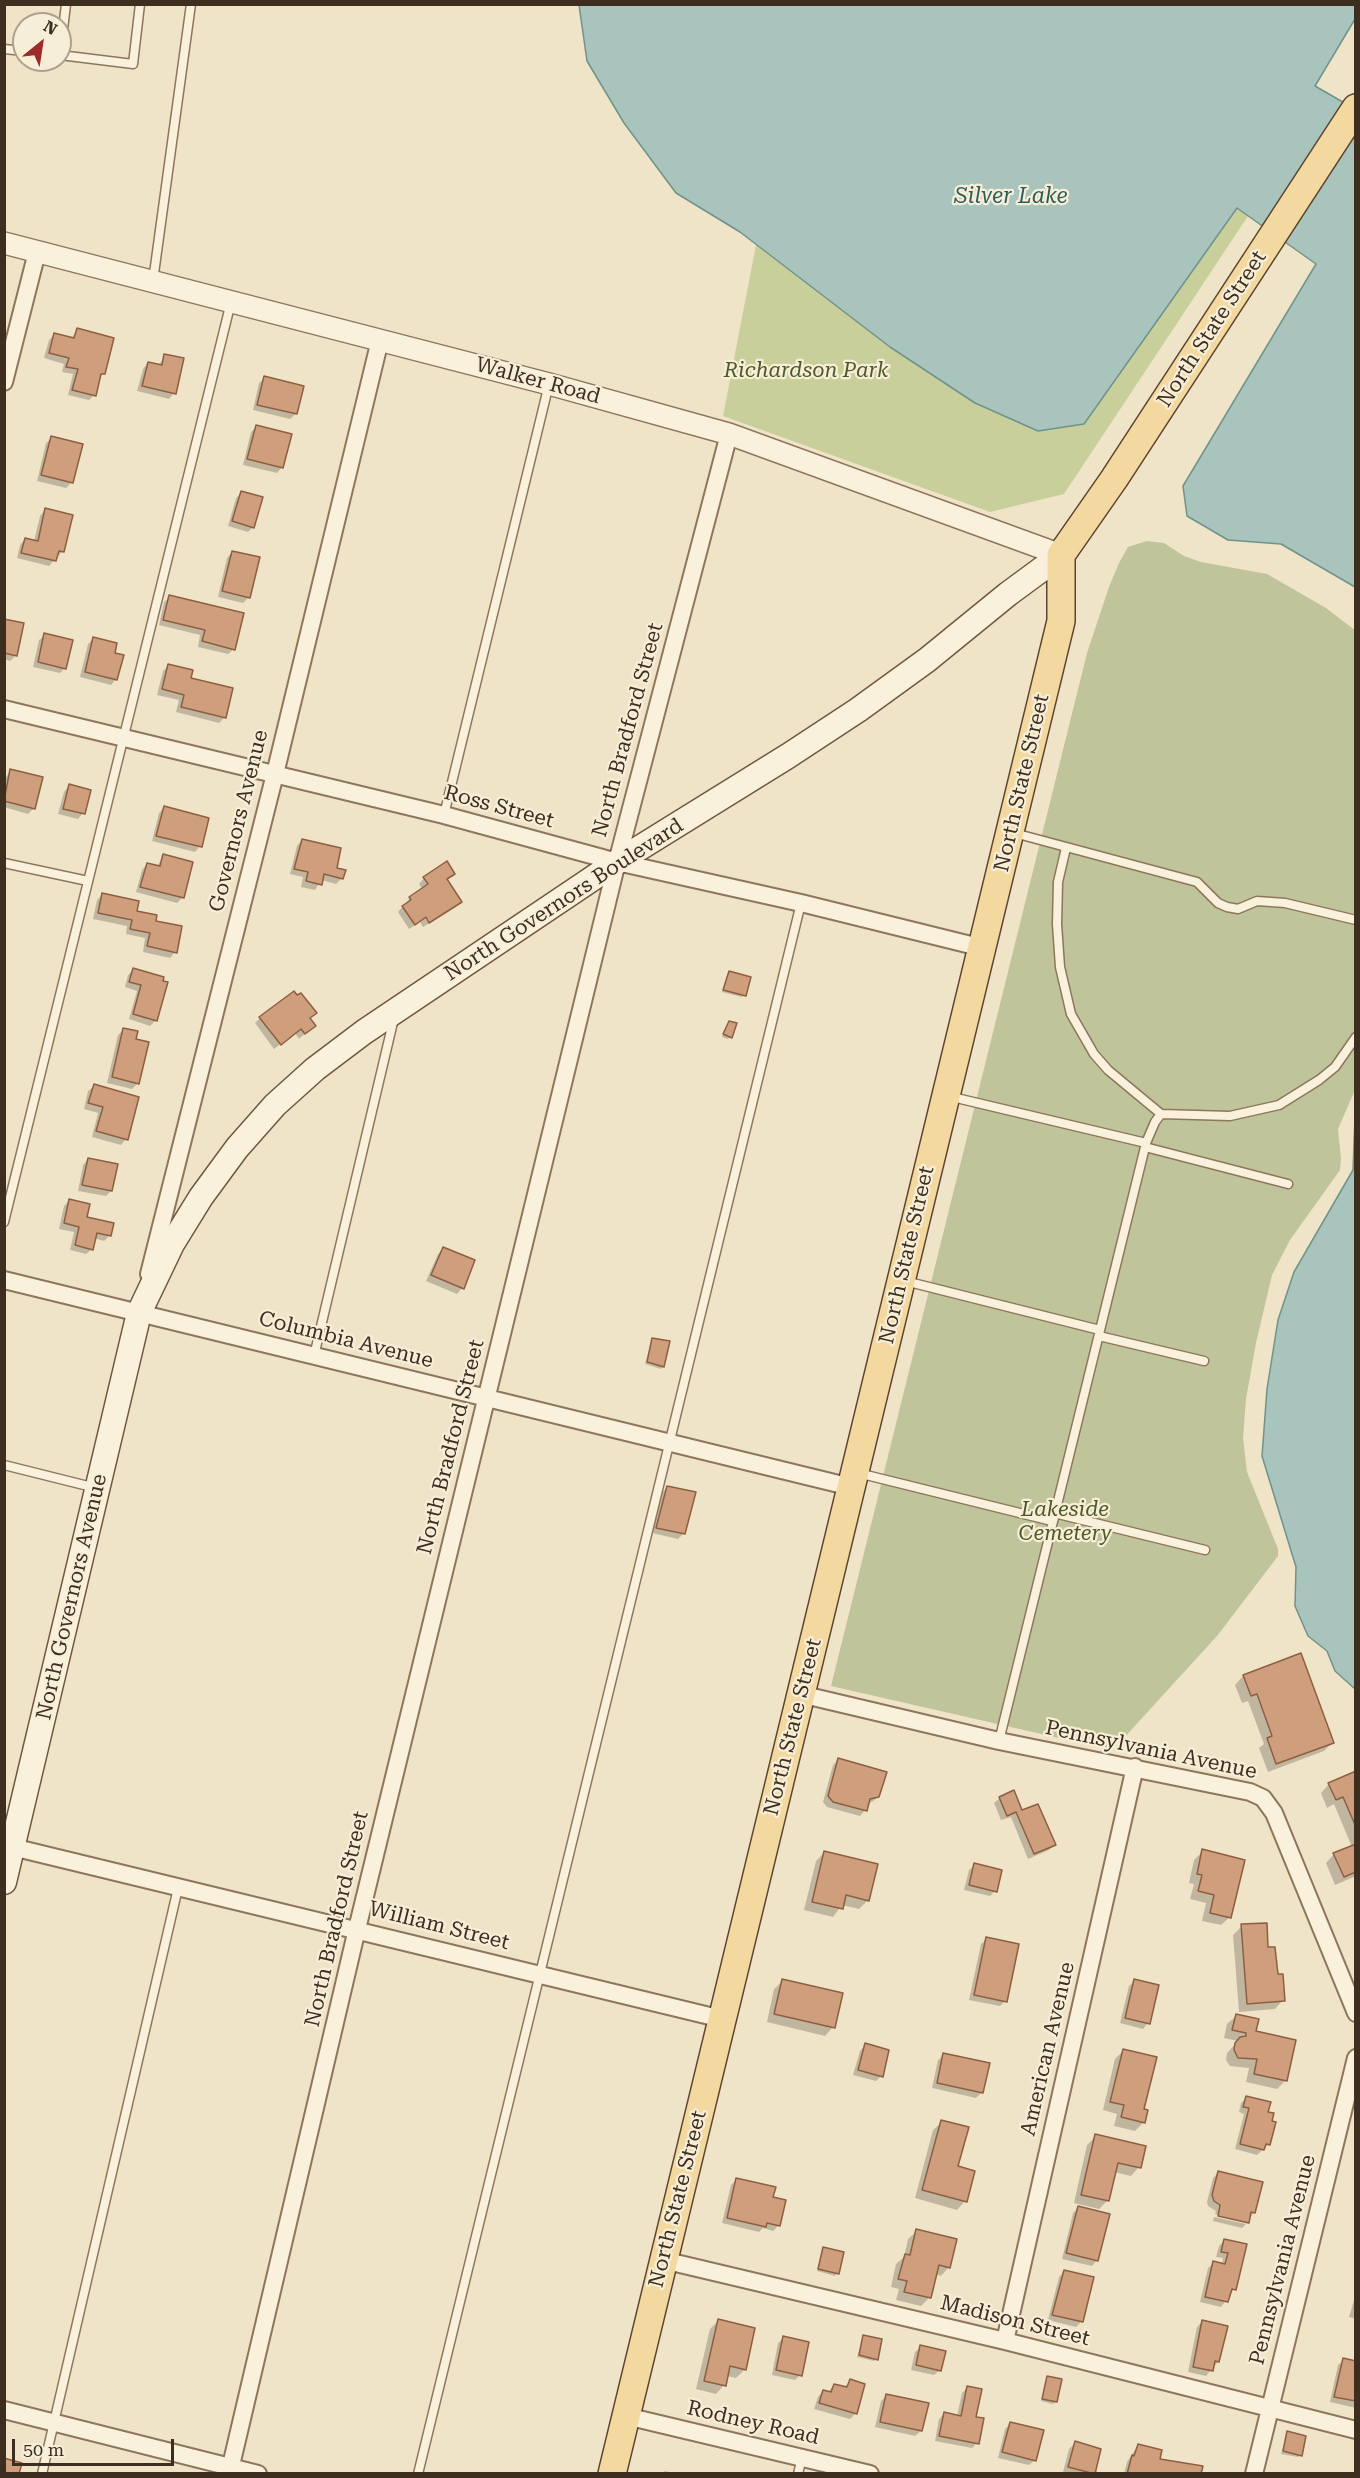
<!DOCTYPE html>
<style>
body{margin:0}
#map{position:relative;width:1360px;height:2478px;overflow:hidden;background:#f0e4c8;font-family:"Roboto Serif",serif}
canvas{display:block}
.frame{position:absolute;inset:0;border:6px solid #3d2e20;pointer-events:none}
.north{position:absolute;left:12px;top:12px;width:60px;height:60px;box-sizing:border-box;background:#f7eed8;border:2px solid #ada18e;border-radius:50%;rotate:30deg;font-size:16px;font-weight:700;line-height:24px;text-align:center;color:#3d2e20}
.north::after{content:'';display:block;margin:auto;width:21px;height:27px;background:#9e2a2b;clip-path:polygon(50% 0,100% 100%,50% 72%,0 100%)}
.scale{position:absolute;left:12px;top:2439px;width:162px;height:27px;box-sizing:border-box;border:3px solid #3d2e20;border-top:0;padding-left:8px;font-size:18px;line-height:21px;white-space:nowrap;color:#3d2e20;-webkit-text-stroke:4px #f7eed8;paint-order:stroke}
</style>
<div id="map">
<canvas width="1360" height="2478"></canvas>
<div class="frame"></div>
<div class="north">N</div>
<div class="scale">50 m</div>
</div>
<script>
const ctx = document.querySelector('canvas').getContext('2d');
ctx.lineJoin = 'round';
function fillPath(path, color) {
  ctx.fillStyle = color;
  ctx.fill(path, 'evenodd');
}
function toPath(rows) {
  const path = new Path2D();
  for (const r of rows) {
    path.moveTo(r[0], r[1]);
    for (let i = 2; i < r.length; i += 2) path.lineTo(r[i], r[i + 1]);
  }
  return path;
}
function stroke(path, color, width, dash) {
  ctx.strokeStyle = color;
  ctx.lineWidth = width;
  ctx.lineCap = dash ? 'butt' : 'round';
  ctx.setLineDash(dash || []);
  ctx.stroke(path);
}
function drawText(font, color, halo, rows, align = 'center') {
  ctx.font = font + ' "Roboto Serif",serif';
  ctx.lineWidth = 4.5;
  ctx.setLineDash([]);
  ctx.textBaseline = 'middle';
  ctx.strokeStyle = halo;
  ctx.fillStyle = color;
  for (const [text, x, y, turn = 0] of rows) {
    ctx.save();
    ctx.translate(x, y);
    ctx.rotate((+turn || 0) * Math.PI / 180);
    ctx.textAlign = isNaN(turn) ? turn : align;
    if (halo) ctx.strokeText(text, 0, 0);
    ctx.fillText(text, 0, 0);
    ctx.restore();
  }
}
const green = toPath([
 [1237,208,1248,216,1064,494,990,512,723,416,756,245,890,347,975,403]
]);
const cemetery = toPath([
 [1147,541,1164,543,1184,556,1201,562,1267,574,1326,608,1356,631,1355,1090,1338,1129,1341,1159,1340,1170,1290,1240,1272,1275,1256,1343,1246,1399,1243,1438,1247,1472,1278,1549,1278,1556,1217,1636,1122,1740,1107,1749,831,1686,1087,653,1109,587,1119,563,1128,547]
]);
const water = toPath([
 [579,5,1355,5,1355,19,1315,86,1355,109,1355,587,1281,544,1228,540,1187,516,1183,486,1316,264,1237,208,1084,424,1038,431,975,403,890,347,740,232,676,193,624,123,587,61,579,5],
 [1355,1118,1355,1689,1335,1671,1327,1651,1308,1636,1295,1606,1296,1567,1262,1456,1267,1389,1278,1320,1294,1272,1353,1170,1355,1118]
]);
const shadow = toPath([
 [77,330,104,373,98,379,94,395,89,400,68,395,73,374,62,372,64,364,44,358,49,340,55,334,71,339],
 [165,356,174,393,169,399,137,391,143,369,148,363,158,366],
 [265,378,296,414,290,419,253,410,259,383],
 [256,427,282,467,277,473,243,465,251,432],
 [52,438,72,482,66,488,37,481,46,443],
 [241,493,253,527,248,532,228,526,236,498],
 [45,510,63,551,49,566,17,558,20,545,25,539,34,541,40,516],
 [232,552,249,597,243,603,218,597,227,558],
 [170,597,234,649,228,654,198,647,200,635,159,625,164,602],
 [4,621,16,655,10,661,4,659],
 [45,635,65,668,60,673,33,667,39,640],
 [93,639,113,654,116,679,111,685,80,677,88,644],
 [168,666,189,679,225,717,219,723,176,712,179,700,157,695,163,671],
 [11,770,34,808,28,814,4,807,4,780],
 [69,786,83,813,78,819,58,814,64,792],
 [164,808,200,846,195,852,152,841,159,813],
 [302,840,335,869,342,878,336,884,321,880,315,890,301,887,303,877,290,874,297,846],
 [163,856,183,897,177,903,136,892,142,870,147,864,157,867],
 [453,873,446,880,454,907,423,927,420,922,409,929,398,912,410,898,423,890,419,884,424,878],
 [102,895,154,922,175,952,170,958,143,952,145,938,126,934,127,926,93,919,97,900],
 [133,970,162,978,156,1020,150,1026,129,1019,137,991,125,987,128,975],
 [729,972,744,995,742,997,722,992],
 [260,1018,309,1019,308,1031,299,1039,295,1033,274,1049,255,1023],
 [727,1025,730,1037,728,1039,722,1037],
 [124,1030,134,1040,138,1083,132,1089,107,1083,118,1035],
 [94,1086,126,1139,121,1145,92,1137,98,1113,84,1109,88,1091],
 [88,1159,111,1191,106,1196,78,1191,83,1165],
 [70,1200,85,1218,110,1235,104,1241,94,1238,92,1249,86,1254,70,1250,74,1232,59,1229,64,1206],
 [444,1248,462,1288,457,1294,426,1281,438,1254],
 [652,1339,663,1366,661,1369,645,1364],
 [667,1487,684,1533,678,1539,652,1533,662,1493],
 [1300,1655,1333,1742,1324,1751,1268,1772,1259,1748,1264,1744,1248,1701,1242,1703,1235,1685,1243,1676],
 [838,1760,878,1797,872,1802,867,1803,865,1810,860,1816,827,1807,823,1802,833,1765],
 [1356,1773,1356,1876,1335,1885,1326,1863,1334,1854,1352,1847,1334,1804,1327,1808,1321,1793,1329,1784],
 [1000,1798,1021,1812,1054,1845,1049,1850,1028,1859,1011,1817,1001,1820,994,1803],
 [1203,1851,1230,1917,1221,1925,1202,1921,1206,1903,1190,1899,1194,1884,1189,1883,1194,1860],
 [824,1853,868,1900,859,1909,842,1905,833,1917,804,1910,816,1861],
 [975,1865,995,1891,990,1896,964,1890,969,1870],
 [1242,1926,1276,1976,1283,2000,1275,2009,1239,2012,1233,1935],
 [987,1939,1005,2001,1000,2006,969,2000,981,1944],
 [783,1981,833,2027,825,2036,767,2022,774,1989],
 [1135,1981,1148,2023,1143,2029,1120,2023,1129,1986],
 [1236,2016,1254,2032,1286,2080,1277,2089,1246,2082,1249,2068,1230,2066,1226,2060,1227,2053,1238,2041,1224,2038,1227,2024],
 [865,2045,881,2076,876,2081,853,2075,860,2051],
 [1124,2050,1143,2123,1135,2131,1114,2126,1117,2114,1103,2110,1115,2059],
 [944,2055,982,2092,976,2098,932,2088,938,2060],
 [1246,2098,1267,2113,1269,2144,1257,2155,1235,2149,1244,2114,1239,2112,1241,2103],
 [942,2122,965,2201,957,2210,915,2198,933,2130],
 [1096,2136,1139,2167,1131,2176,1114,2172,1108,2200,1099,2209,1074,2203,1087,2145],
 [1218,2173,1254,2212,1247,2223,1242,2228,1213,2221,1214,2217,1246,2224,1246,2221,1215,2214,1216,2211,1208,2206,1207,2202,1213,2178],
 [737,2179,771,2198,779,2225,773,2231,763,2228,759,2232,722,2223,731,2185],
 [1078,2208,1097,2260,1092,2266,1062,2259,1073,2213],
 [917,2231,949,2267,941,2276,935,2274,929,2298,921,2306,896,2300,899,2289,891,2287,896,2264,904,2257,908,2239],
 [1224,2241,1245,2246,1234,2289,1221,2307,1200,2302,1208,2268,1214,2263,1222,2265,1223,2258,1216,2257,1219,2246],
 [823,2249,837,2273,835,2276,817,2271],
 [1064,2271,1092,2278,1081,2322,1076,2327,1048,2320,1059,2277],
 [1356,2293,1356,2319,1349,2317],
 [718,2321,745,2369,736,2378,727,2376,724,2385,716,2394,696,2389,710,2329],
 [1202,2322,1218,2362,1206,2376,1188,2372,1197,2327],
 [864,2337,876,2359,874,2361,857,2357],
 [784,2338,800,2375,795,2380,772,2375,778,2343],
 [921,2347,940,2370,934,2375,911,2370,915,2352],
 [1344,2360,1356,2363,1356,2408,1330,2402,1338,2365],
 [1048,2378,1056,2402,1053,2404,1041,2401],
 [850,2381,856,2413,850,2419,814,2409,818,2397,823,2391,828,2392,834,2385,845,2387],
 [968,2387,977,2443,972,2448,935,2441,939,2419,944,2414,957,2416,962,2393],
 [887,2395,921,2431,915,2436,875,2427,881,2401],
 [1010,2424,1035,2460,1029,2465,998,2458,1005,2429],
 [1288,2433,1301,2455,1298,2457,1281,2454],
 [1075,2443,1093,2474,1063,2472,1069,2449],
 [1138,2445,1158,2460,1199,2474,1124,2474,1127,2462],
 [665,2471,676,2474,662,2474]
]);
const building = toPath([
 [77,328,114,338,105,374,101,374,96,396,72,390,78,369,66,367,69,358,49,353,54,333,74,338,77,328],
 [164,354,184,358,176,394,142,386,148,362,162,365,164,354],
 [264,376,304,386,297,414,257,405,264,376],
 [256,425,292,434,283,468,247,459,256,425],
 [51,436,83,444,73,483,41,475,51,436],
 [241,491,263,497,254,528,232,521,241,491],
 [45,508,73,515,64,552,59,551,56,561,21,553,25,538,38,541,45,508],
 [232,551,260,557,250,598,222,591,232,551],
 [169,595,244,613,235,650,202,641,205,630,163,620,169,595],
 [4,619,24,623,17,656,4,653,4,619],
 [44,633,73,640,66,669,38,662,44,633],
 [93,637,117,643,115,653,124,655,117,680,85,672,93,637],
 [168,664,193,670,191,678,233,688,226,718,181,707,184,695,162,689,168,664],
 [10,769,43,777,35,809,4,801,10,769],
 [69,784,91,790,85,814,63,809,69,784],
 [164,806,209,818,202,847,156,836,164,806],
 [302,839,341,848,337,868,346,870,343,879,324,874,322,885,306,881,308,872,294,869,302,839],
 [163,854,193,862,184,898,140,887,147,863,160,866,163,854],
 [447,861,455,874,447,879,462,902,429,923,426,917,415,925,402,906,411,900,409,897,428,884,423,877,447,861],
 [102,893,139,901,137,911,157,915,156,921,182,926,177,953,147,946,150,933,130,929,132,920,98,913,102,893],
 [133,968,164,977,163,981,168,982,157,1021,133,1014,141,985,129,982,133,968],
 [729,971,751,977,746,996,723,990,729,971],
 [294,991,297,995,301,993,317,1013,310,1018,316,1026,305,1034,301,1029,281,1045,259,1017,294,991],
 [729,1021,737,1023,732,1038,723,1034,729,1021],
 [123,1028,138,1031,136,1039,149,1042,139,1084,112,1077,123,1028],
 [94,1084,139,1097,128,1140,96,1131,103,1107,88,1103,94,1084],
 [88,1158,118,1164,112,1191,82,1185,88,1158],
 [69,1199,90,1204,87,1217,114,1223,111,1236,97,1233,93,1250,75,1245,79,1227,64,1223,69,1199],
 [443,1247,475,1260,464,1289,431,1275,443,1247],
 [652,1338,670,1341,664,1367,647,1362,652,1338],
 [667,1486,696,1492,685,1534,656,1528,667,1486],
 [1301,1653,1334,1743,1276,1764,1267,1738,1272,1736,1257,1694,1251,1696,1243,1675,1301,1653],
 [838,1758,887,1772,879,1797,870,1799,867,1811,833,1802,828,1796,838,1758],
 [1356,1771,1356,1827,1343,1797,1336,1800,1328,1783,1356,1771],
 [1014,1790,1022,1810,1038,1804,1056,1845,1034,1854,1016,1812,1007,1816,999,1797,1014,1790],
 [1356,1844,1356,1872,1344,1877,1333,1853,1356,1844],
 [1202,1849,1245,1860,1231,1918,1210,1913,1214,1895,1198,1891,1202,1875,1197,1874,1202,1849],
 [824,1851,878,1864,869,1901,846,1895,843,1909,812,1902,824,1851],
 [974,1863,1002,1870,997,1892,969,1885,974,1863],
 [1267,1923,1268,1947,1275,1947,1278,1974,1283,1974,1285,2001,1247,2004,1241,1924,1267,1923],
 [986,1937,1019,1944,1007,2002,974,1995,986,1937],
 [782,1979,843,1993,835,2028,774,2014,782,1979],
 [1134,1979,1159,1985,1150,2024,1125,2018,1134,1979],
 [1236,2014,1259,2019,1256,2031,1296,2040,1287,2081,1254,2074,1257,2059,1238,2058,1234,2050,1235,2043,1240,2037,1246,2036,1246,2033,1232,2030,1236,2014],
 [865,2043,889,2050,883,2077,858,2070,865,2043],
 [1123,2049,1157,2057,1144,2109,1148,2110,1145,2123,1121,2117,1124,2105,1110,2102,1123,2049],
 [943,2053,990,2063,983,2093,937,2083,943,2053],
 [1246,2096,1271,2102,1268,2112,1274,2113,1272,2121,1276,2122,1270,2145,1266,2144,1264,2150,1240,2144,1249,2108,1243,2107,1246,2096],
 [941,2120,969,2127,958,2166,975,2171,967,2202,922,2190,941,2120],
 [1095,2134,1146,2146,1141,2168,1118,2163,1109,2201,1081,2195,1095,2134],
 [1218,2171,1263,2182,1255,2213,1251,2212,1249,2223,1218,2216,1220,2205,1214,2201,1212,2195,1218,2171],
 [736,2178,776,2187,773,2197,786,2200,780,2226,767,2223,766,2227,727,2218,736,2178],
 [1078,2206,1110,2214,1098,2261,1066,2253,1078,2206],
 [916,2229,957,2239,950,2268,939,2265,931,2298,904,2292,907,2281,898,2279,905,2254,910,2255,916,2229],
 [1224,2239,1247,2244,1236,2290,1232,2289,1228,2302,1205,2297,1213,2261,1225,2264,1228,2253,1221,2252,1224,2239],
 [823,2247,844,2252,839,2274,818,2269,823,2247],
 [1064,2270,1094,2277,1083,2322,1052,2315,1064,2270],
 [718,2319,755,2328,746,2370,730,2366,726,2386,704,2381,718,2319],
 [1202,2320,1228,2326,1219,2362,1215,2361,1213,2371,1193,2367,1202,2320],
 [863,2335,882,2339,878,2360,859,2355,863,2335],
 [783,2336,809,2342,802,2376,776,2370,783,2336],
 [920,2345,946,2351,941,2371,916,2365,920,2345],
 [1343,2358,1356,2361,1356,2401,1334,2397,1343,2358],
 [1047,2376,1062,2379,1057,2402,1042,2399,1047,2376],
 [850,2379,865,2384,857,2414,819,2403,823,2390,831,2392,834,2384,847,2387,850,2379],
 [967,2386,982,2389,976,2417,984,2418,979,2444,939,2436,944,2412,961,2416,967,2386],
 [886,2394,929,2403,922,2431,880,2422,886,2394],
 [1010,2422,1044,2430,1036,2461,1002,2452,1010,2422],
 [1287,2431,1306,2436,1302,2456,1283,2451,1287,2431],
 [1075,2441,1101,2449,1095,2474,1068,2467,1075,2441],
 [1138,2444,1162,2450,1160,2459,1203,2466,1201,2474,1127,2474,1132,2455,1134,2456,1138,2444],
 [4,2458,22,2463,19,2474,4,2474,4,2458]
]);
const service = toPath([
 [4,49,24,51],
 [60,55,133,64,140,4],
 [60,55,66,4],
 [153,281,191,4],
 [444,815,549,384],
 [1014,833,1197,882,1218,903,1227,907,1238,909,1257,901,1285,903,1356,920],
 [1066,848,1058,882,1057,924,1060,967,1071,1014,1094,1054,1108,1070,1161,1114,1230,1116,1279,1105,1319,1080,1335,1067,1356,1037],
 [4,863,88,881],
 [948,1096,1146,1143],
 [1145,1147,1288,1184],
 [4,1222,231,302],
 [905,1281,1100,1330],
 [1099,1336,1204,1361],
 [314,1356,394,1018],
 [4,1465,96,1488],
 [858,1473,1052,1521],
 [1054,1513,1205,1550],
 [999,1741,1146,1143,1155,1122,1161,1114],
 [42,2474,178,1888],
 [418,2474,801,903],
 [798,2474,802,2457]
]);
const minor = toPath([
 [4,382,37,252],
 [4,709,444,815,617,862,801,903,983,948],
 [149,1274,275,774,380,340],
 [4,1280,851,1487],
 [800,1694,999,1741,1250,1792,1263,1798,1274,1813,1356,2013],
 [4,1845,722,2019],
 [663,2260,1005,2341,1356,2430],
 [1005,2341,1135,1767],
 [4,2410,258,2474],
 [626,2416,870,2474],
 [229,2474,357,1929,617,862,729,434],
 [1254,2474,1356,2058]
]);
const tertiary = toPath([
 [4,243,549,384,729,434,1061,555]
]);
const secondary = toPath([
 [4,1882,139,1313,172,1244,201,1197,237,1148,275,1105,315,1069,364,1032,617,862,788,756,858,710,927,660,1008,594,1061,555]
]);
const primary = toPath([
 [612,2474,1061,621,1061,555,1114,479,1356,108]
]);
const streetNames = [
 ["North State Street",1212,329,-57],
 ["Walker Road",538,381,15],
 ["North Bradford Street",628,730,-75],
 ["North State Street",1022,783,-77],
 ["Ross Street",499,807,15],
 ["Governors Avenue",239,821,-76],
 ["North Governors Boulevard",564,900,-33],
 ["North State Street",907,1255,-77],
 ["Columbia Avenue",346,1340,14],
 ["North Bradford Street",451,1447,-76],
 ["North Governors Avenue",72,1597,-77],
 ["North State Street",793,1727,-76],
 ["Pennsylvania Avenue",1151,1750,12],
 ["North Bradford Street",337,1919,-77],
 ["William Street",439,1926,14],
 ["American Avenue",1048,2049,-77],
 ["North State Street",678,2199,-76],
 ["Pennsylvania Avenue",1283,2260,-76],
 ["Madison Street",1015,2321,14],
 ["Rodney Road",753,2423,13]
];
const parkNames = [
 ["Richardson Park",806,371],
 ["Lakeside",1065,1510],
 ["Cemetery",1065,1534]
];
const waterNames = [
 ["Silver Lake",1011,197]
];
fillPath(green, '#c9cf9b');
fillPath(cemetery, '#bfc49a');
fillPath(water, '#a9c4bc');
stroke(water, '#6f938a', 1.5);
fillPath(shadow, '#0003');
fillPath(building, '#cf9f7d');
stroke(building, '#8d5f41', 1.5);
stroke(service, '#8d765c', 11);
stroke(minor, '#8d765c', 20);
stroke(tertiary, '#8d765c', 24);
stroke(secondary, '#6f573f', 27);
stroke(primary, '#5b4430', 30);
stroke(service, '#faf1dc', 8);
stroke(minor, '#faf1dc', 16);
stroke(tertiary, '#faf1dc', 21);
stroke(secondary, '#faf1dc', 24);
stroke(primary, '#f3d9a0', 27);
drawText('21px', '#3d2e20', '#f7eed8', streetNames);
drawText('italic 21px', '#4d5a26', '#f7eed8', parkNames);
drawText('italic 22px', '#2f5d5a', '#f7eed8', waterNames);
</script>
